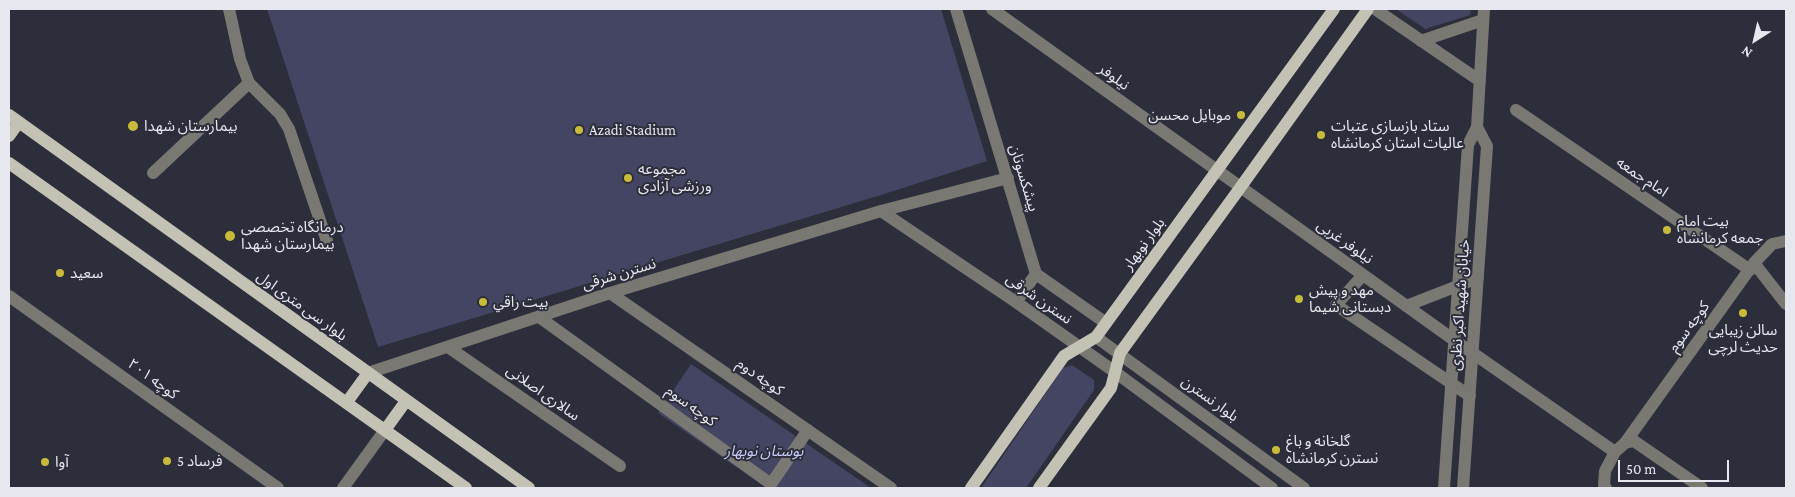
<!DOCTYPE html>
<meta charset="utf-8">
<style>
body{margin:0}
#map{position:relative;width:1795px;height:497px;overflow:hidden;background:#2d2e3b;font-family:"Crimson Pro",serif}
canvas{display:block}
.frame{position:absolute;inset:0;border:10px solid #e7e7f0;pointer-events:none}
.north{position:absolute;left:1730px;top:15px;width:50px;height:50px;-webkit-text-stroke:4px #2d2e3b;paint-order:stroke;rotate:215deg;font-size:14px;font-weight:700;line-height:20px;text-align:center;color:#e7e7f0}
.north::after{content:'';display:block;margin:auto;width:18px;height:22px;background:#e7e7f0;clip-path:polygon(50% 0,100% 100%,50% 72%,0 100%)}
.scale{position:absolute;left:1618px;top:460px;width:111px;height:22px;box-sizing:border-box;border:2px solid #e7e7f0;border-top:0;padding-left:6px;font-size:15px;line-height:18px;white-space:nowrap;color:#e7e7f0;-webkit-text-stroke:4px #2d2e3b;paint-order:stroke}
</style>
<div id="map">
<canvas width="1795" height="497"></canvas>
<div class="frame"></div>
<div class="north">N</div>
<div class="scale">50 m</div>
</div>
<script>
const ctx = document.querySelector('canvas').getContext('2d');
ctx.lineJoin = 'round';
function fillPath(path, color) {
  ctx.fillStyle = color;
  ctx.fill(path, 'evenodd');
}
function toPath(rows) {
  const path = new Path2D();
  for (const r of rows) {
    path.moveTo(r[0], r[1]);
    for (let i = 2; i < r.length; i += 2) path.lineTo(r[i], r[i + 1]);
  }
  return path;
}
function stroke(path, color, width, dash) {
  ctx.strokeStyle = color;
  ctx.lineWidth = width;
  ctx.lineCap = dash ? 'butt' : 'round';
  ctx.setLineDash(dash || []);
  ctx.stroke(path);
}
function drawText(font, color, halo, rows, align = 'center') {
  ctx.font = font + ' "Crimson Pro","Noto Sans Arabic",serif';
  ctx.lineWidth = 4;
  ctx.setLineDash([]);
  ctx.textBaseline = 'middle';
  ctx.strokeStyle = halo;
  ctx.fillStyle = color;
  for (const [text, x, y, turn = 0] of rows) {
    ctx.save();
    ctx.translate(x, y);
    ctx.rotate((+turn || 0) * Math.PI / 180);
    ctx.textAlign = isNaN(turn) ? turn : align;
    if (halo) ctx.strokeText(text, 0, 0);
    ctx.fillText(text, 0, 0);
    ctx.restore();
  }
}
const green = toPath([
 [267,9,941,9,987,161,881,195,378,347],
 [1396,9,1471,9,1470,15,1425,29],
 [691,364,871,488,767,488,658,413],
 [1072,365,1094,380,1094,390,1026,488,981,488,1063,368]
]);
const minor = toPath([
 [229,9,240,59,249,83,280,114,289,129,328,244],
 [956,9,1036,274,1106,323],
 [992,9,1454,340,1615,452],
 [1375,9,1480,81],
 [1421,41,1483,20],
 [1516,110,1750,270],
 [153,173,249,83],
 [881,211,1016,302,1115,372,1272,488],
 [1754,263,1786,304],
 [1363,275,1336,305,1470,396],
 [610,293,891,488],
 [9,296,278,488],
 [1016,302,1036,274],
 [1406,306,1478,278],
 [539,317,771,484,808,430],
 [1096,337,1304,488],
 [448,347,620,466],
 [368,373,610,293,881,211,1008,178],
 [1625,443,1754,263,1772,244,1786,241],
 [343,488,385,430],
 [1444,488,1468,145,1477,127,1484,9],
 [1463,488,1487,146,1477,127],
 [1606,488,1604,485,1605,471,1615,452,1625,443,1634,441,1702,488]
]);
const major = toPath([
 [9,115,529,488],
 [9,136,19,122],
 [9,163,466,488],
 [347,402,368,373],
 [385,430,406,401],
 [971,488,1064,356,1096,337,1334,9],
 [1039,488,1111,388,1120,353,1240,188,1368,9]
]);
const markers = [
 [1241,115,5,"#c8bb3b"],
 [133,126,6,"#c8bb3b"],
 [579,130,5,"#c8bb3b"],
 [1321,135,5,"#c8bb3b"],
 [628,178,5,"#c8bb3b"],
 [1667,230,5,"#c8bb3b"],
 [230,236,6,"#c8bb3b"],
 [60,273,5,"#c8bb3b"],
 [1299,299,5,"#c8bb3b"],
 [483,302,5,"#c8bb3b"],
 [1743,313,5,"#c8bb3b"],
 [1276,450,5,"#c8bb3b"],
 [167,461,5,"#c8bb3b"],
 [45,462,5,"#c8bb3b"]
];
const streetNames = [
 ["نیلوفر",1114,77,36],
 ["امام جمعه",1642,177,34],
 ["پیشکسوتان",1024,178,73],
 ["نیلوفر غربی",1345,242,35],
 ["بلوار نوبهار",1144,244,-54],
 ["نسترن شرقی",619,274,-17],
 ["نسترن شرقی",1039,299,35],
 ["خیابان شهید اکبر نظری",1460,305,-86],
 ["بلوار سی متری اول",302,306,36],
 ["کوچه سوم",1689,327,-54],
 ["کوچه دوم",760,377,35],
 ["کوچه ۲۰۱",153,379,36],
 ["سالاری اصلانی",543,393,35],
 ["بلوار نسترن",1210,399,36],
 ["کوچه سوم",691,406,36]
];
const poiNames = [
 ["موبایل محسن",1231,115,"right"],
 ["بیمارستان شهدا",144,126],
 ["ستاد بازسازی عتبات",1331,126],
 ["عالیات استان کرمانشاه",1331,143],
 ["Azadi Stadium",589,130],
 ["مجموعه",638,169],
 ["ورزشی آزادی",638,186],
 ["بیت امام",1677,221],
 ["جمعه کرمانشاه",1677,238],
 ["درمانگاه تخصصی",241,227],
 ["بیمارستان شهدا",241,244],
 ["سعید",70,273],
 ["مهد و پیش",1309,290],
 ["دبستانی شیما",1309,307],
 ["بيت راقي",493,302],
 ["سالن زیبایی",1743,330,"center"],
 ["حدیث لرچی",1743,347,"center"],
 ["گلخانه و باغ",1286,441],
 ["نسترن کرمانشاه",1286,458],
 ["فرساد 5",177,461],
 ["آوا",55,462]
];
const parkNames = [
 ["بوستان نوبهار",764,451]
];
fillPath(green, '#444562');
stroke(minor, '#797872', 12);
stroke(major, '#c3c2b4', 12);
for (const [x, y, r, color] of markers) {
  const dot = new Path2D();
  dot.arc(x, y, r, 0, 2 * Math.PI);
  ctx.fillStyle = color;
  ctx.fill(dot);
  stroke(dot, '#2d2e3b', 2);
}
drawText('15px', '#e7e7f0', '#2d2e3b', streetNames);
drawText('15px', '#e7e7f0', '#2d2e3b', poiNames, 'left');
drawText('italic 15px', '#c8cafa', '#2d2e3b', parkNames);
</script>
